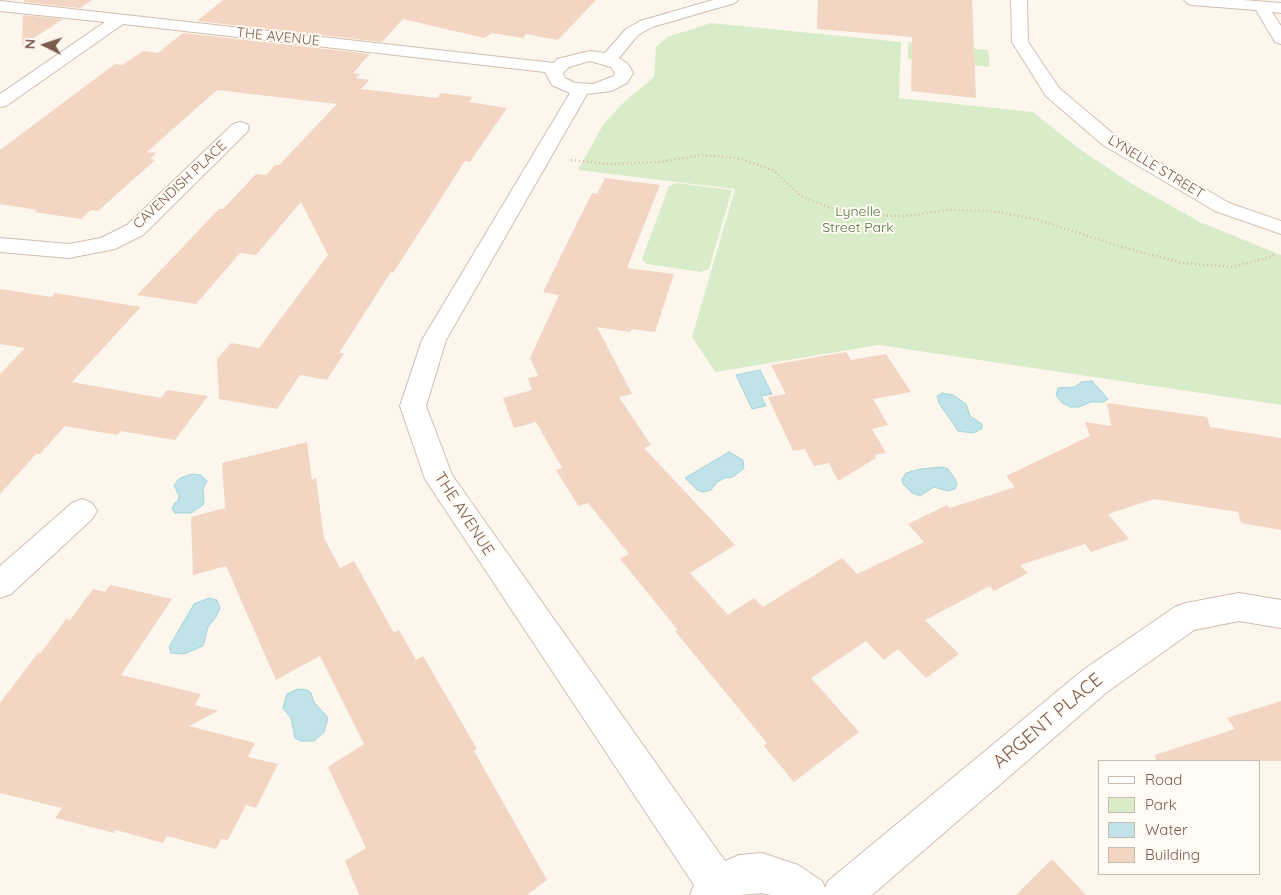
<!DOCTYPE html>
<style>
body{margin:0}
#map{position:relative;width:1281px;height:895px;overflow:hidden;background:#fdf6ec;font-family:Quicksand,sans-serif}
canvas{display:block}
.legend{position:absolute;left:1098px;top:760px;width:162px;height:115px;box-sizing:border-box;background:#fffaf3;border:1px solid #cabbb1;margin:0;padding:6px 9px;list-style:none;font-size:15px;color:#7a5c4d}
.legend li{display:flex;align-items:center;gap:10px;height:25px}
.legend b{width:25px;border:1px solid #cabbb1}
.north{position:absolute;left:20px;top:20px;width:50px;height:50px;-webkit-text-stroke:4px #fffaf3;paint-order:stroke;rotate:274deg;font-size:14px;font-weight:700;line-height:20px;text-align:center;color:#7a5c4d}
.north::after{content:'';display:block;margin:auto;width:18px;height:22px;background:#7a5c4d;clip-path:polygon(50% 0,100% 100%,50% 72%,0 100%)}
</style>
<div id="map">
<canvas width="1281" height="895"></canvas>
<ul class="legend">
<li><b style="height:6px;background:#fff"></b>Road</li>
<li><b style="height:14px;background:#d8ecc9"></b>Park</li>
<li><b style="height:14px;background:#bfe3e8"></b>Water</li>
<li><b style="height:14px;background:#f3d5c3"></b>Building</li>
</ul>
<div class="north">N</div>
</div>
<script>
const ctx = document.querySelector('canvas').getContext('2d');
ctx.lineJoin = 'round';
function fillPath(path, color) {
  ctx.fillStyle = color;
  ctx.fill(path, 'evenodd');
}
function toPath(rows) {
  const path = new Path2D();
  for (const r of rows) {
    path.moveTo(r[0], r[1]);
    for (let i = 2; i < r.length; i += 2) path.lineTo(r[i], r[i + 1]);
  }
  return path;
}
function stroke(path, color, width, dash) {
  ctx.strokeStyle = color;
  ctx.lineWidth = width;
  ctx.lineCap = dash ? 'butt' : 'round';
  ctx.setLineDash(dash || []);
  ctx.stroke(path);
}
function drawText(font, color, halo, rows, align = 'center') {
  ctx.font = font + ' Quicksand,sans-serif';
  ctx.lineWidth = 4;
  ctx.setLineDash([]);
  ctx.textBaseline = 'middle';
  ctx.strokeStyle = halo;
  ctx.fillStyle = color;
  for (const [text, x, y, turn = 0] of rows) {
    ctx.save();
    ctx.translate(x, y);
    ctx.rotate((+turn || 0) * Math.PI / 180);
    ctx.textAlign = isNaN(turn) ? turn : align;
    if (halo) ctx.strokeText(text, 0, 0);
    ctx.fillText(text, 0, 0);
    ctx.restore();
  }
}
const green = toPath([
 [711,23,901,42,899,98,1033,112,1078,148,1132,184,1200,222,1281,255,1281,405,879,345,715,372,692,337,735,189,578,170,603,125,622,104,654,77,656,47,667,37],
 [908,42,988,50,990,67,908,59],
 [677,183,732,190,709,269,701,272,647,264,642,259,669,186]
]);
const water = toPath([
 [760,370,772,394,761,396,766,406,752,409,736,375,760,370],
 [1092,381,1108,399,1104,402,1091,402,1079,407,1070,407,1061,402,1056,395,1058,388,1075,387,1081,382,1092,381],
 [942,393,953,395,966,404,970,416,982,424,982,429,973,433,958,431,939,403,937,396,942,393],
 [729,452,743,460,744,468,733,477,725,478,717,482,711,490,703,492,697,490,685,478,729,452],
 [942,467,948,469,955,479,957,484,955,489,948,491,934,487,920,496,912,493,903,484,902,479,906,473,920,469,942,467],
 [192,474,201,475,207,481,203,489,204,500,203,505,191,513,175,513,172,509,175,503,178,501,179,496,174,485,180,478,192,474],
 [209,598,217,600,220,608,216,617,208,627,203,646,184,654,171,653,169,647,194,604,209,598],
 [298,689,308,690,311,693,314,702,328,718,324,732,314,741,300,741,295,738,291,718,283,708,287,694,298,689]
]);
const building = toPath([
 [24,0,92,0,80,8,24,2],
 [223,0,596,0,558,40,526,34,523,38,492,33,484,38,403,19,382,42,197,21],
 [818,0,972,0,976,98,911,91,912,37,817,29],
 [23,15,63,19,22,46],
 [183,33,370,54,353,73,360,74,356,78,369,80,361,89,437,98,441,93,473,97,469,102,507,108,470,162,465,161,393,273,391,272,339,353,344,353,327,380,300,375,277,409,219,399,217,359,231,343,259,348,328,255,301,202,256,255,240,253,196,304,137,295,219,209,223,209,256,174,266,175,275,165,279,165,337,104,217,90,147,152,156,153,150,159,155,160,98,211,91,210,81,219,34,212,37,210,0,204,0,150,115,64,122,65,143,51,158,53],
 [605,178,660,185,627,268,674,274,655,332,632,329,630,332,597,327,632,394,619,397,651,445,644,448,735,545,690,573,728,615,754,598,763,607,842,558,857,574,924,542,908,524,947,505,950,508,1015,487,1006,476,1090,436,1085,422,1111,426,1107,403,1207,417,1210,427,1281,438,1281,530,1241,523,1238,512,1154,499,1108,514,1129,539,1091,552,1085,544,1020,565,1028,573,994,591,990,586,925,620,959,654,926,678,898,649,884,660,866,641,811,678,859,732,794,782,764,746,767,743,675,631,678,630,620,559,629,554,588,503,579,506,576,502,556,470,562,468,536,422,514,428,503,398,532,390,528,378,538,376,530,358,559,295,543,292,592,193,597,194],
 [0,289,52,297,55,293,141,307,72,382,161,398,167,390,208,396,175,440,121,431,117,435,65,426,40,454,36,454,0,494,0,374,25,348,0,344],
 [846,352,851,360,886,354,911,392,873,399,888,425,872,429,886,453,875,455,876,458,838,481,829,463,814,466,805,449,793,451,768,397,786,394,771,365],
 [307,442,312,480,316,478,324,538,340,568,354,561,394,633,399,630,416,660,423,656,477,749,474,751,547,880,527,895,359,895,345,861,366,848,328,767,364,744,320,656,276,680,226,566,193,575,191,517,225,508,222,463],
 [110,585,172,599,121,675,201,694,195,705,218,711,189,726,255,743,248,757,278,764,256,808,246,805,228,840,221,839,216,849,167,836,163,843,116,830,114,833,55,818,62,808,0,793,0,703,38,653,40,654,66,619,70,620,93,589,105,592],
 [1281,701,1281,761,1156,761,1155,755,1235,729,1227,718],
 [1052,859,1086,895,1016,895]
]);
const path = toPath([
 [571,160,609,164,659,162,702,155,737,158,773,170,801,196,831,208,862,215,906,216,948,210,992,211,1035,219,1122,247,1182,263,1232,267,1271,257,1276,253]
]);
const street = toPath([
 [713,0,738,0,735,3,652,27,638,35,619,58,628,64,633,73,627,83,611,91,587,94,446,340,426,406,452,475,725,861,739,855,762,853,798,865,822,881,825,888,828,881,1083,670,1175,607,1186,603,1239,593,1281,600,1281,628,1239,621,1194,630,1107,692,872,895,771,895,762,893,740,895,690,895,694,885,425,479,400,406,422,340,570,93,552,85,545,72,123,24,6,106,0,107,0,94,105,22,0,11,0,1,554,63,557,59,590,51,605,53,626,29,640,21,713,0],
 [590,61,611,67,615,73,614,76,593,84,575,83,565,78,563,73,569,67,590,61],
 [1184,0,1243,0,1281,3,1281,13,1272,12,1281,26,1281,44,1275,42,1256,10,1192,5,1187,3,1184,0],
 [240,122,247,124,249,128,247,132,143,235,115,249,69,258,0,252,0,238,69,244,101,238,127,225,233,124,240,122],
 [82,499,92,503,97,511,92,519,11,594,0,598,0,566,72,503,82,499]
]);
const secondary = toPath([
 [1011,0,1027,0,1028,42,1059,88,1117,137,1229,203,1281,221,1281,234,1215,211,1103,145,1046,96,1012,42,1011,0]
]);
const farStreetnames = [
 ["THE AVENUE",278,37,6],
 ["LYNELLE STREET",1156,167,31],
 ["CAVENDISH PLACE",180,185,-43]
];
const farParknames = [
 ["Lynelle",858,212],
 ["Street Park",858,228]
];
const streetNames = [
 ["THE AVENUE",464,514,57]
];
const nearStreetnames = [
 ["ARGENT PLACE",1048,721,-40]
];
fillPath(green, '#d8ecc9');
fillPath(water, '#bfe3e8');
stroke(water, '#a5d3da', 1);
fillPath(building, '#f3d5c3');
stroke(street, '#d1beb0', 2);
stroke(secondary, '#d6c0b0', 2);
stroke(path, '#d9b8a5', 2.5, [1, 3]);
fillPath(street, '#fff');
fillPath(secondary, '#fff');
drawText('14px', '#7a5c4d', '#fffaf3', farStreetnames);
drawText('14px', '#537a41', '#fffaf3', farParknames);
drawText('16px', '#7a5c4d', '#fffaf3', streetNames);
drawText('19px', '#7a5c4d', '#fffaf3', nearStreetnames);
</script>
